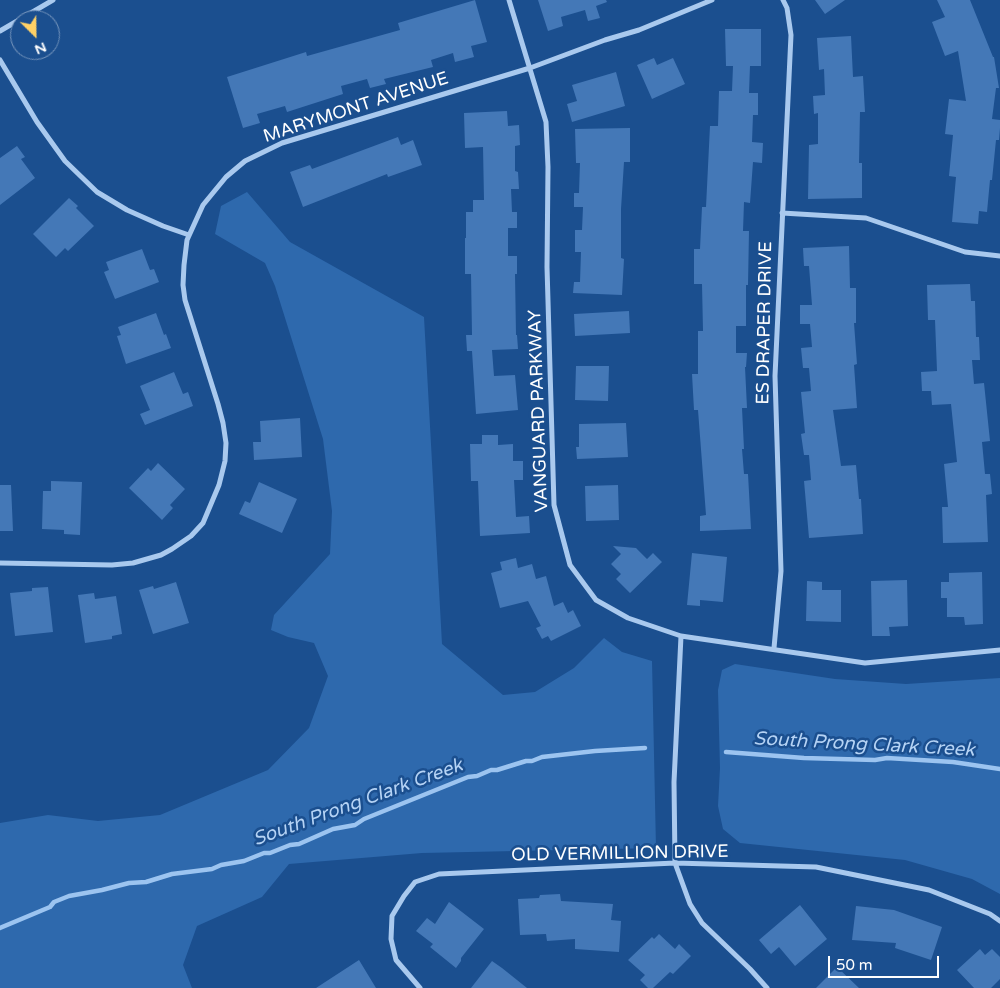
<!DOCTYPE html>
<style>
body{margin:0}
#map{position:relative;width:1000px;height:988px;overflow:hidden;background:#1b4f8f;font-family:"Varela Round",sans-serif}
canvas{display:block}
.north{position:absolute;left:10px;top:10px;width:50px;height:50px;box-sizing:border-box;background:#1b4f8f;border:1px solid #7695bc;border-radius:50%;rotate:157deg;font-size:14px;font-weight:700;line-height:20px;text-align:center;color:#fff}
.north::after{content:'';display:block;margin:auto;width:18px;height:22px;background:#ffd166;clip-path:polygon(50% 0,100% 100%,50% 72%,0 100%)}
.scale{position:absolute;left:828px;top:956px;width:111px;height:22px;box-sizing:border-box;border:2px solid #fff;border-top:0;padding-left:6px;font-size:15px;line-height:18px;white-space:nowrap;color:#fff;-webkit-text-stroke:4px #1b4f8f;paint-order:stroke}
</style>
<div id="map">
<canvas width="1000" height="988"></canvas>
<div class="north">N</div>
<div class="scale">50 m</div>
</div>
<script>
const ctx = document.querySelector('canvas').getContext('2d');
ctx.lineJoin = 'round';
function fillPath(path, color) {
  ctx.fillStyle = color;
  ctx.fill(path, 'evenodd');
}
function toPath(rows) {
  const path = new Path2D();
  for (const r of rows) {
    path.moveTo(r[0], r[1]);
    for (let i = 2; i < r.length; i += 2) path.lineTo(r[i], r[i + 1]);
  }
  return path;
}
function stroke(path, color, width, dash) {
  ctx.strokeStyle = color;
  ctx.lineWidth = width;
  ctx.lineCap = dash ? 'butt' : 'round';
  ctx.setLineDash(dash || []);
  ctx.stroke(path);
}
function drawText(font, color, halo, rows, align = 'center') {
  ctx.font = font + ' "Varela Round",sans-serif';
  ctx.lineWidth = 5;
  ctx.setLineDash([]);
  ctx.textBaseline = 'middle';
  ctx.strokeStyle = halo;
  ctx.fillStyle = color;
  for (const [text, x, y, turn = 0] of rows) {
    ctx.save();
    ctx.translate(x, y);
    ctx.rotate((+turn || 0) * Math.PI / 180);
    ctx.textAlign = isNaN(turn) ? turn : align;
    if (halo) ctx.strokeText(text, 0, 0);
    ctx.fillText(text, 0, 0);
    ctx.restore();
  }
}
const green = toPath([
 [247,192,290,242,424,317,442,644,503,695,535,692,574,668,604,638,622,652,652,661,656,848,422,853,289,864,262,897,197,926,183,965,192,988,0,988,0,823,48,815,98,821,160,815,268,770,309,728,328,676,314,643,288,637,271,630,274,615,330,554,332,511,323,439,275,286,265,263,215,234,221,206],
 [735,664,835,679,906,684,1000,678,1000,894,972,879,905,860,740,843,723,829,718,806,720,768,718,690,722,670]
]);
const stream = toPath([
 [726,752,804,758,875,760,887,758,953,762,1000,769],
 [0,928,50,907,54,902,69,896,102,890,129,883,146,882,172,874,212,869,221,865,244,861,264,853,270,853,290,845,299,844,333,829,355,825,364,819,468,777,477,776,491,770,497,770,526,761,532,761,542,757,595,751,645,748]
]);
const building = toPath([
 [475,0,487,42,471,46,474,57,455,62,453,53,431,60,433,67,384,79,386,84,370,88,367,79,341,86,343,94,287,112,285,106,257,114,260,123,243,128,227,77,306,52,307,56,400,30,398,23],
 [538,0,606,0,607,2,596,6,600,18,588,21,585,10,561,17,563,26,548,31],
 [815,0,845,0,825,14],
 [937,0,970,0,993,57,994,57,999,88,996,88,992,119,1000,120,1000,128,999,140,996,140,992,180,990,180,987,212,979,211,978,224,952,222,956,177,949,176,953,135,945,134,949,99,966,101,958,51,945,56,932,22,945,17],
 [725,29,761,29,761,66,750,66,749,93,758,93,758,115,753,115,752,142,763,143,762,163,753,162,750,203,744,202,743,231,749,231,748,285,746,285,746,326,736,326,736,353,747,353,746,367,745,367,747,408,742,408,744,449,742,449,744,474,748,474,751,529,700,531,700,516,706,515,698,410,694,410,692,374,698,374,698,331,703,331,702,284,694,284,694,249,700,249,702,207,706,207,710,126,718,126,719,91,732,91,733,66,726,66],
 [851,36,853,77,863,76,865,112,860,112,859,163,862,163,862,198,808,199,809,145,818,144,818,113,814,114,813,96,825,95,824,69,819,70,817,38],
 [654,58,657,65,673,58,685,84,652,99,637,65],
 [616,72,625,106,572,122,567,104,577,101,572,85],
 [507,111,508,126,519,125,520,145,515,146,515,171,518,172,519,189,511,189,512,212,517,212,517,228,508,228,508,256,517,256,517,274,515,274,516,335,517,335,518,349,492,350,494,376,515,375,518,410,476,414,472,351,467,351,466,335,472,335,471,274,465,274,465,238,466,238,466,212,473,212,473,200,484,200,483,147,465,148,464,113],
 [630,128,630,162,624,162,621,209,621,258,624,259,622,295,573,293,574,282,580,282,581,252,575,252,575,230,582,230,583,207,574,207,574,193,579,193,580,163,576,163,575,129],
 [398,137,401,145,413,140,422,165,388,177,387,174,303,207,290,172,310,165,312,169],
 [17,146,25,157,21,159,35,178,0,205,0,158],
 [69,198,78,206,76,208,94,226,68,251,65,248,56,257,33,234],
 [849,246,850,288,856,288,856,323,854,323,857,364,854,365,857,408,833,410,841,466,856,465,859,499,861,499,863,534,809,538,804,481,811,480,809,455,804,455,801,434,805,433,801,392,811,391,809,368,803,368,801,348,812,347,810,324,800,324,800,305,812,305,809,266,804,266,803,248],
 [142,249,150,270,154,269,159,282,115,299,104,272,109,270,106,262],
 [970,284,971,301,975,301,976,337,979,337,980,360,972,360,974,384,984,383,990,441,982,442,985,474,990,474,992,494,986,495,988,542,943,543,942,507,948,507,944,464,957,462,951,404,932,405,931,391,922,391,921,372,937,371,935,320,928,320,927,285],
 [629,311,630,333,575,336,574,314],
 [156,313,164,335,166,334,171,348,126,364,117,336,121,335,118,327],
 [576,366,609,366,608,401,575,400],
 [174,372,183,394,188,392,193,406,145,425,140,414,150,410,140,386],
 [300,418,302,457,254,460,253,442,261,442,260,421],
 [626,423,628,457,577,459,576,447,579,447,579,424],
 [482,435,498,435,498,445,513,444,513,461,523,461,523,480,514,480,516,517,529,516,530,533,480,536,478,481,471,481,470,444,482,444],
 [158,463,185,489,170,505,173,508,162,520,129,488,148,468,151,471],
 [51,481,82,482,80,535,64,534,64,530,42,529,43,491,51,491],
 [259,482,297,499,282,533,239,514,245,501,250,503],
 [0,485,11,485,13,531,0,531],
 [618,485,619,520,586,521,585,486],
 [613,546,636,548,647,559,653,553,662,562,630,593,616,579,621,574,611,564,621,554],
 [692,553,727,557,723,602,700,600,700,606,687,605],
 [516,558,518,568,532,564,536,579,546,576,554,606,563,602,568,613,573,610,581,626,551,641,548,636,542,639,536,628,541,626,528,601,500,608,491,573,502,570,500,562],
 [982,572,983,624,965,625,964,617,947,617,947,598,941,598,941,582,949,582,949,573],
 [907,580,908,626,889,627,890,636,872,636,871,581],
 [807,581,822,582,822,590,841,590,841,622,806,621],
 [176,582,189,623,153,634,139,590,153,586,154,589],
 [48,587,53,632,15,636,10,593,32,591,32,588],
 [94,593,95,599,116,596,122,634,112,636,112,639,85,643,78,595],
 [560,894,561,901,613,904,611,920,621,921,619,952,575,949,575,939,547,941,546,934,520,935,518,899,539,898,540,895],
 [449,902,484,929,461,958,461,961,456,968,430,947,433,944,416,931,427,918,435,924],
 [800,905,827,939,795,966,779,947,771,954,759,940],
 [856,906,894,910,942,927,931,960,895,948,896,943,852,940],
 [659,934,675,949,679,944,691,956,673,974,670,972,653,988,648,988,640,980,645,975,628,960,652,937,654,939],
 [980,949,985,955,992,949,1000,957,1000,979,991,988,974,988,957,970],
 [359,960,376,988,316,988],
 [492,961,502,968,527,988,471,988],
 [837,967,859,988,816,988]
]);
const street = toPath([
 [509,0,546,122,548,167,547,267,554,505,570,565,596,600,628,618,681,636,865,663,1000,650],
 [0,31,53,0],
 [0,60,37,122,65,161,97,192,127,210,163,226,189,235],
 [782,213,866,218,965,252,1000,256],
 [0,563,112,565,133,563,161,555,172,549,191,536,203,523,219,485,225,461,226,443,223,423,218,404,185,300,183,285,184,265,187,240,203,205,226,177,245,161,282,143,530,68,605,40,639,30,712,0],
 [681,636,674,782,675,863,690,904,702,923,750,969,767,988],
 [774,648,781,571,775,376,791,35,787,8,783,0],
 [420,988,396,960,391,939,392,916,404,896,415,882,439,874,675,863,816,867,929,890,990,914,1000,921]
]);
const streetNames = [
 ["MARYMONT AVENUE",356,108,-18],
 ["ES DRAPER DRIVE",765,323,-89],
 ["VANGUARD PARKWAY",539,411,-92],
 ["OLD VERMILLION DRIVE",620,854,-1]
];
const waterNames = [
 ["South Prong Clark Creek",864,745,3],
 ["South Prong Clark Creek",358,803,-20]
];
fillPath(green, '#2e69ad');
stroke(stream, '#9cc4f0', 4.5);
fillPath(building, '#4478b7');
stroke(street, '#a9c9ee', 5);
drawText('18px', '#fff', '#1b4f8f', streetNames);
drawText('italic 19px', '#b5d3f5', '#1b4f8f', waterNames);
</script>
